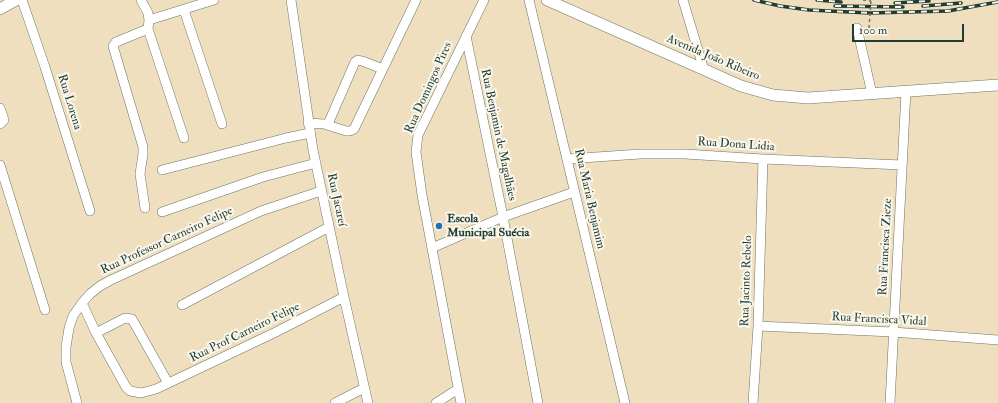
<!DOCTYPE html>
<meta charset="utf-8">
<style>
body{margin:0}
#map{position:relative;width:998px;height:403px;overflow:hidden;background:#f0dfbf;font-family:"IM FELL Double Pica",serif}
canvas{display:block}
.scale{position:absolute;left:852px;top:24px;width:112px;height:18px;box-sizing:border-box;border:2px solid #1f3d34;border-top:0;padding-left:5px;font-size:12px;line-height:14px;white-space:nowrap;color:#1f3d34;-webkit-text-stroke:3px #fbf7ec;paint-order:stroke}
</style>
<div id="map">
<canvas width="998" height="403"></canvas>
<div class="scale">100 m</div>
</div>
<script>
const ctx = document.querySelector('canvas').getContext('2d');
ctx.lineJoin = 'round';
function toPath(rows) {
  const path = new Path2D();
  for (const r of rows) {
    path.moveTo(r[0], r[1]);
    for (let i = 2; i < r.length; i += 2) path.lineTo(r[i], r[i + 1]);
  }
  return path;
}
function stroke(path, color, width, dash) {
  ctx.strokeStyle = color;
  ctx.lineWidth = width;
  ctx.lineCap = dash ? 'butt' : 'round';
  ctx.setLineDash(dash || []);
  ctx.stroke(path);
}
function drawText(font, color, halo, rows, align = 'center') {
  ctx.font = font + ' "IM FELL Double Pica",serif';
  ctx.lineWidth = 4;
  ctx.setLineDash([]);
  ctx.textBaseline = 'middle';
  ctx.strokeStyle = halo;
  ctx.fillStyle = color;
  for (const [text, x, y, turn = 0] of rows) {
    ctx.save();
    ctx.translate(x, y);
    ctx.rotate((+turn || 0) * Math.PI / 180);
    ctx.textAlign = isNaN(turn) ? turn : align;
    if (halo) ctx.strokeText(text, 0, 0);
    ctx.fillText(text, 0, 0);
    ctx.restore();
  }
}
const path = toPath([
 [863,0,871,1]
]);
const minor = toPath([
 [22,0,45,67,90,211],
 [141,0,148,13,149,20,148,29,184,138],
 [291,0,313,150,344,297,368,403],
 [529,0,625,403],
 [683,0,704,70],
 [184,10,222,124],
 [149,20,214,0],
 [857,28,872,94],
 [466,36,503,217,538,403],
 [0,108,4,120,0,124],
 [308,123,324,124,346,131,350,131,354,129,416,0],
 [328,124,355,62,358,60,362,61,383,69],
 [567,159,640,154,685,154,763,159,902,165],
 [0,165,45,310],
 [162,170,286,138,310,133],
 [145,208,140,174,143,154,143,147,113,46,116,42,148,29],
 [162,212,263,177,316,163],
 [432,248,503,217,574,192],
 [82,303,96,333,126,387,130,391,141,393,156,389,276,332,344,297],
 [182,305,329,227],
 [758,326,893,332,998,340],
 [96,333,125,318,132,319,168,383],
 [77,403,66,362,66,347,69,328,73,316,82,303,90,294,100,286,111,280,261,211,321,191],
 [335,403,364,388],
 [436,403,458,389],
 [461,403,422,195,416,152,418,135,484,0],
 [753,403,758,326,763,159],
 [890,403,906,91]
]);
const major = toPath([
 [547,0,741,86,773,95,808,98,998,85],
 [0,9,16,0]
]);
const rail = toPath([
 [754,0,780,6,809,10,870,13,948,11,998,2],
 [817,0,841,2],
 [895,3,929,1],
 [835,6,903,7],
 [923,6,961,3]
]);
const pathBridge = toPath([
 [869,28,871,1]
]);
const markers = [
 [439,226,4,"#1f6fb2"]
];
const streetNames = [
 ["Avenida João Ribeiro",713,58,23],
 ["Rua Domingos Pires",429,88,-66],
 ["Rua Lorena",69,102,73],
 ["Rua Benjamin de Magalhães",498,135,78],
 ["Rua Dona Lidia",736,145,4],
 ["Rua Maria Benjamim",589,199,77],
 ["Rua Jacareí",336,200,78],
 ["Rua Professor Carneiro Felipe",167,241,-25],
 ["Rua Francisca Zieze",886,247,-87],
 ["Rua Jacinto Rebelo",747,281,-88],
 ["Rua Francisca Vidal",879,320,3],
 ["Rua Prof Carneiro Felipe",245,333,-26]
];
const poiNames = [
 ["Escola",447,219],
 ["Municipal Suécia",447,233]
];
stroke(minor, '#687665', 10);
stroke(major, '#687665', 12);
stroke(path, '#687665', 1.5, [3, 3]);
stroke(minor, '#fff', 9);
stroke(major, '#fff', 11);
stroke(rail, '#1f3d34', 3.5);
stroke(rail, '#fbf7ec', 2, [6]);
stroke(pathBridge, '#687665', 1.5, [3, 3]);
for (const [x, y, r, color] of markers) {
  const dot = new Path2D();
  dot.arc(x, y, r, 0, 2 * Math.PI);
  ctx.fillStyle = color;
  ctx.fill(dot);
  stroke(dot, '#fbf7ec', 1.5);
}
drawText('12px', '#1f3d34', '#fbf7ec', streetNames);
drawText('bold 12px', '#1f3d34', '#fbf7ec', poiNames, 'left');
</script>
